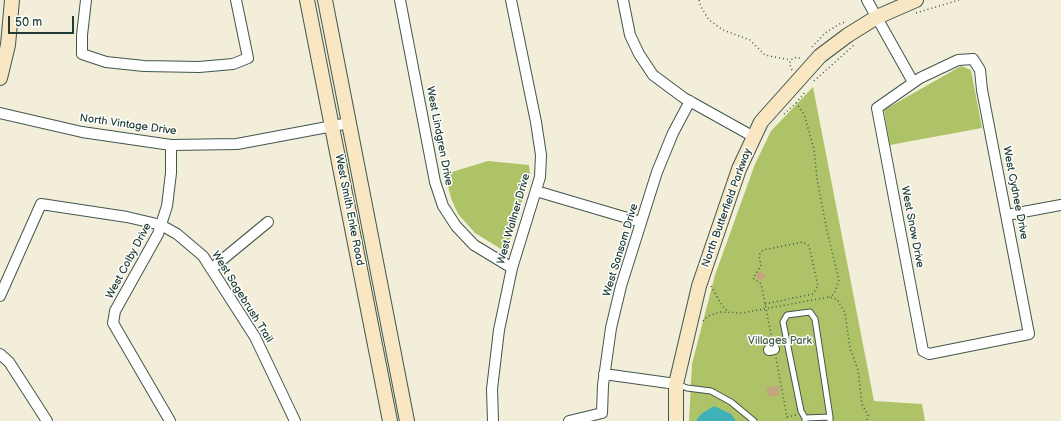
<!DOCTYPE html>
<style>
body{margin:0}
#map{position:relative;width:1061px;height:421px;overflow:hidden;background:#f3eed9;font-family:"Balsamiq Sans",sans-serif}
canvas{display:block}
.scale{position:absolute;left:8px;top:16px;width:66px;height:18px;box-sizing:border-box;border:2px solid #1f3d34;border-top:0;padding-left:5px;font-size:12px;line-height:14px;white-space:nowrap;color:#1f3d34;-webkit-text-stroke:3px #fff;paint-order:stroke}
</style>
<div id="map">
<canvas width="1061" height="421"></canvas>
<div class="scale">50 m</div>
</div>
<script>
const ctx = document.querySelector('canvas').getContext('2d');
ctx.lineJoin = 'round';
function fillPath(path, color) {
  ctx.fillStyle = color;
  ctx.fill(path, 'evenodd');
}
function toPath(rows) {
  const path = new Path2D();
  for (const r of rows) {
    path.moveTo(r[0], r[1]);
    for (let i = 2; i < r.length; i += 2) path.lineTo(r[i], r[i + 1]);
  }
  return path;
}
function stroke(path, color, width, dash) {
  ctx.strokeStyle = color;
  ctx.lineWidth = width;
  ctx.lineCap = dash ? 'butt' : 'round';
  ctx.setLineDash(dash || []);
  ctx.stroke(path);
}
function drawText(font, color, halo, rows, align = 'center') {
  ctx.font = font + ' "Balsamiq Sans",sans-serif';
  ctx.lineWidth = 3;
  ctx.setLineDash([]);
  ctx.textBaseline = 'middle';
  ctx.strokeStyle = halo;
  ctx.fillStyle = color;
  for (const [text, x, y, turn = 0] of rows) {
    ctx.save();
    ctx.translate(x, y);
    ctx.rotate((+turn || 0) * Math.PI / 180);
    ctx.textAlign = isNaN(turn) ? turn : align;
    if (halo) ctx.strokeText(text, 0, 0);
    ctx.fillText(text, 0, 0);
    ctx.restore();
  }
}
const green = toPath([
 [961,66,971,70,982,128,890,145,884,110],
 [813,87,874,401,922,404,925,421,689,421,692,364,715,275,755,164,771,131],
 [488,161,529,165,530,175,508,246,501,249,475,233,458,214,451,198,445,174]
]);
const water = toPath([
 [714,406,731,414,736,421,696,421,701,414]
]);
const building = toPath([
 [759,271,766,275,762,281,755,277],
 [779,385,780,395,768,397,766,388]
]);
const path = toPath([
 [699,0,701,7,709,20,723,30,750,40,765,55,790,60],
 [916,13,959,0],
 [812,47,825,33,841,23,847,22],
 [792,70,790,65,790,60,797,57,801,59],
 [814,81,854,45],
 [796,103,805,92],
 [784,114,796,103,804,114,814,149,817,179,827,231,839,280,834,294,829,297],
 [711,286,723,307,729,312],
 [765,304,813,294,818,286,809,246,803,242,763,250,759,255,761,266,753,278,761,284,772,339],
 [703,321,708,316,721,312,742,313,829,297,837,299,845,313,850,348,858,370,862,404,868,415,867,421],
 [776,358,787,417,796,415]
]);
const lane = toPath([
 [677,384,687,388,711,391,731,402,754,421],
 [805,418,801,411,783,322,787,315,810,312,815,319,830,417],
 [805,420,805,418,830,417,830,421]
]);
const street = toPath([
 [86,0,82,35,82,54,106,62,144,66,199,67,233,64,248,58,236,0],
 [400,0,435,182,443,206,456,226,474,245,512,268],
 [623,0,630,35,639,54,653,75,684,98,754,137],
 [867,0,913,82],
 [973,59,980,70,982,90,1029,334,929,354,923,351,877,108,920,78,958,60,973,59],
 [0,113,82,132,171,145,237,144,349,123],
 [536,191,641,222],
 [1007,215,1061,205],
 [211,269,268,222],
 [0,296,41,204,127,217,161,225,177,234,203,256,255,337,295,421],
 [769,350,774,349],
 [0,354,9,362,47,421],
 [604,374,676,384],
 [170,421,113,323,115,311,158,234,167,206,171,173,171,145],
 [493,421,492,389,499,330,512,268,540,177,541,155,536,122,511,0],
 [569,421,602,413,603,385,611,328,621,286,657,172,673,133,690,101]
]);
const secondary = toPath([
 [307,0,390,421],
 [325,0,407,421],
 [0,78,8,45,12,0],
 [676,421,676,384,699,286,739,169,761,122,820,56,848,35,877,17,916,0]
]);
const streetNames = [
 ["North Vintage Drive",128,125,8],
 ["West Lindgren Drive",439,136,79],
 ["West Cydnee Drive",1015,193,79],
 ["North Butterfield Parkway",727,208,-70],
 ["West Smith Enke Road",349,210,79],
 ["West Wallner Drive",514,219,-74],
 ["West Snow Drive",912,227,79],
 ["West Sansom Drive",621,250,-73],
 ["West Colby Drive",129,261,-62],
 ["West Sagebrush Trail",242,297,58]
];
const parkNames = [
 ["Villages Park",780,341]
];
fillPath(green, '#aec367');
fillPath(water, '#40b0b9');
fillPath(building, '#c4a67e');
stroke(lane, '#3f584d', 7);
stroke(street, '#3f584d', 12);
stroke(secondary, '#3f584d', 16);
stroke(path, '#3f584d', 1.5, [1, 3]);
stroke(lane, '#fff', 5);
stroke(street, '#fff', 10);
stroke(secondary, '#f9e7c3', 14);
drawText('11px', '#1f3d34', '#fff', streetNames);
drawText('11px', '#435e41', '#fff', parkNames);
</script>
